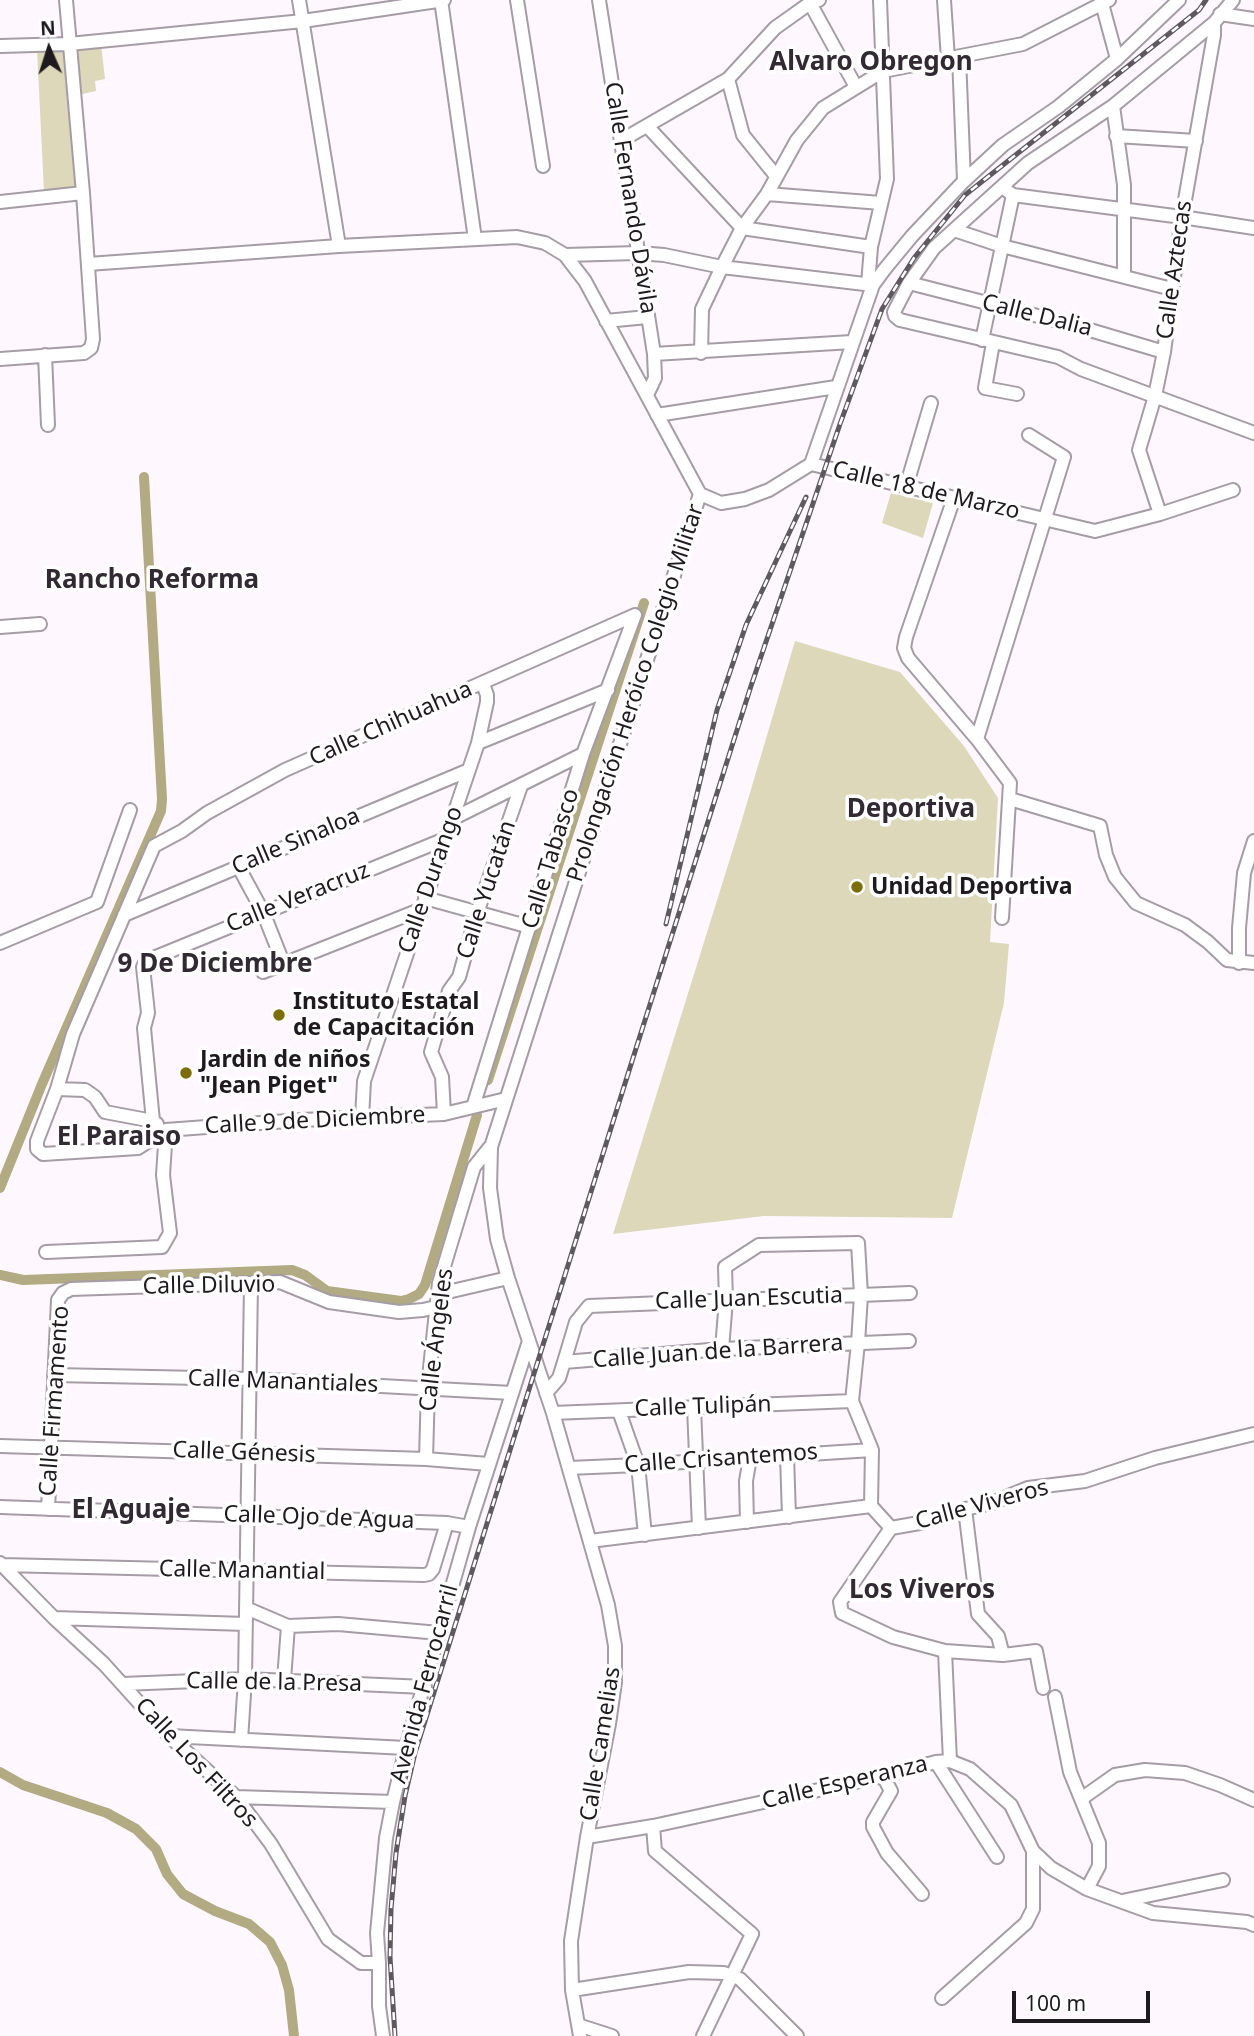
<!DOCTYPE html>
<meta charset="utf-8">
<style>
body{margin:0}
#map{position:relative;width:1254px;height:2036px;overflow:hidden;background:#fef8fe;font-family:"Noto Sans",sans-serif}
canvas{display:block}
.north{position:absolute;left:14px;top:14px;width:70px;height:70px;-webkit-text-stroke:5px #fff;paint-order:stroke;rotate:357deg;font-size:19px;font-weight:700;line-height:28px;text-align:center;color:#1e1a1e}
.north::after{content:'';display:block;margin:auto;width:24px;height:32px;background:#1e1a1e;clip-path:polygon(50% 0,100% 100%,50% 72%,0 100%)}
.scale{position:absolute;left:1012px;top:1991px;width:138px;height:32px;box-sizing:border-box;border:4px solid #1e1a1e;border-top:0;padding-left:9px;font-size:21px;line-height:24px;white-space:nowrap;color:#1e1a1e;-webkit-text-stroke:5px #fff;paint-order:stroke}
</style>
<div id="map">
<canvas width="1254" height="2036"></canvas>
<div class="north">N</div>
<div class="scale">100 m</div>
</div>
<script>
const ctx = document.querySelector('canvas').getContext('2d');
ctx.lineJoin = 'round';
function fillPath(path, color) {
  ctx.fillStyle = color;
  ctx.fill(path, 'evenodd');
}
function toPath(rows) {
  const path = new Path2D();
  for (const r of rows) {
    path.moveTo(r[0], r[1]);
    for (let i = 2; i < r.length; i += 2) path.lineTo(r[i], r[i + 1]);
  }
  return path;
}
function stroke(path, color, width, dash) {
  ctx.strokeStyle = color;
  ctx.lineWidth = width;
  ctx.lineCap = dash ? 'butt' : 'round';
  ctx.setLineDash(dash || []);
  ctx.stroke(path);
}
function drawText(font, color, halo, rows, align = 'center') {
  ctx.font = font + ' "Noto Sans",sans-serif';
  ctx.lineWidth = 7;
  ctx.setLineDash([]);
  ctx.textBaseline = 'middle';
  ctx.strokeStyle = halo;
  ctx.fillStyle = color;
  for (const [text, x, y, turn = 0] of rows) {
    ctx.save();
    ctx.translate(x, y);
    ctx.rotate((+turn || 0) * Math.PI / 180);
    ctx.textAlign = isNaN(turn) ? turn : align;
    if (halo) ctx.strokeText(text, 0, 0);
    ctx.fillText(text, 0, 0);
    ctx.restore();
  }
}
const green = toPath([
 [101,44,105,79,95,81,96,91,74,96,72,46],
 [66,46,77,189,44,192,37,49],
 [891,493,933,503,923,538,882,523],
 [795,641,900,672,964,746,998,798,990,942,1009,944,1004,1003,952,1218,764,1216,613,1234,738,833]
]);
const canal = toPath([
 [488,1080,644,603],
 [0,1188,42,1084,161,811,162,799,144,477],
 [0,1275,23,1280,292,1270,305,1275,327,1291,401,1301,409,1299,419,1294,425,1285,477,1115],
 [0,1772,23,1785,107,1813,136,1829,156,1849,167,1874,183,1894,215,1911,249,1924,270,1942,282,1965,289,1990,294,2036]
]);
const minor = toPath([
 [299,0,339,246],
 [441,0,475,239],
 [517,0,543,166],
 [599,0,654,354,655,378,647,395],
 [944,0,948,59],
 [1101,0,1117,59],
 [1233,0,1214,23,1113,106,1028,163,934,248,909,283,894,312,895,316,900,320,1058,357,1081,369,1254,433],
 [810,3,856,87],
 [1220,14,1254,19],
 [0,46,69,44,303,21,444,0],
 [959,57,964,181],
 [728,79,743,135,776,176],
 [1113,106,1124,185,1124,276],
 [647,126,742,228,871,247],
 [1116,136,1196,141],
 [622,140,728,79,775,28,810,3,819,0],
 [1002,187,1013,195,1182,217,1254,228],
 [767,194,881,203],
 [0,202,83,193],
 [954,230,1002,246,1172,289],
 [565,255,638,253,664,255,722,267,873,285],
 [88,264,339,246,517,237,545,243,565,255,585,281,700,494,491,1147,490,1188,497,1239,508,1278,553,1413,608,1605,615,1646,615,1682,609,1724,587,1837,571,1941,572,1990,580,2036],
 [909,283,1073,325,1164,352],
 [868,284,871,247,887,179,880,0],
 [606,321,647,317],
 [982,340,1013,195],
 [993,343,985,388,1017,394],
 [701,353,702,309,722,267,742,228,767,194,797,140,823,108,883,71,1023,44,1109,0],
 [654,354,852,342],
 [45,355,48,425],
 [0,359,84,353,91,348,93,339,83,193,66,0],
 [657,415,836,387],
 [811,464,873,285,884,270,912,236,964,181,1003,145,1058,107,1117,59,1179,0],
 [906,487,931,403],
 [700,494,721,503,745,499,769,490,811,464,1095,531,1160,514,1233,490],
 [954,498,906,637,904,648,908,658,977,739,1010,783,1002,918],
 [1160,514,1139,450,1155,396,1164,352,1182,217,1214,35,1214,23],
 [0,627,40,624],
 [977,739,1064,457,1029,435],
 [478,743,608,690],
 [1010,799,1100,826,1106,855,1115,877,1136,903,1185,925,1208,942,1227,960,1254,963],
 [452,819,583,754],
 [238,866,263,912,284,965],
 [425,898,530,927],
 [124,915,469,770],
 [0,943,97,902,130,810],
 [1239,963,1239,928,1244,873,1254,841],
 [263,972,422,909],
 [57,1089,85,1090,95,1097,105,1112,153,1121,157,1124],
 [506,1099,444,1114,301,1120,166,1130,138,1148,43,1154,37,1149,37,1141,57,1089,73,1034,154,846,182,831,207,813,285,770,635,615],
 [473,1107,583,754,635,615],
 [444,1114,442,1077,431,1052,449,991,459,977,477,913,521,786],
 [362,1118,364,1081,478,743,487,702,487,695,483,684],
 [153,1121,144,1028,148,1013,143,967,146,961,445,839],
 [46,1252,162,1247,170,1233,163,1175,166,1130],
 [439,1294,508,1278],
 [722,1349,726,1300,725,1267,759,1245,858,1243,861,1295,858,1343,852,1401,872,1450,871,1506],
 [564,1362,576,1322,589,1306,910,1293],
 [54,1375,250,1379,512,1393],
 [546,1393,559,1378,564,1362,722,1349,909,1341],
 [694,1407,699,1528],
 [619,1411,638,1465,645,1535],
 [553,1413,852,1401],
 [0,1446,426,1459,488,1464],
 [787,1455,789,1517],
 [426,1459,428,1387,439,1283,474,1167,490,1147],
 [569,1468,638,1465,872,1450],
 [0,1507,447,1523,469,1527],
 [48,1509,58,1300,63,1293,71,1289,280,1282,329,1302,399,1312,423,1310,436,1307],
 [965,1509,978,1614,998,1636,1003,1655],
 [747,1522,746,1481,750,1458],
 [891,1528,840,1602,842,1613,893,1637,945,1651,1003,1655,1036,1651,1043,1688],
 [590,1541,871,1506,891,1528,925,1522,965,1509,992,1503,1028,1488,1085,1481,1155,1458,1254,1434],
 [0,1563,54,1618,104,1664,169,1736,236,1797,271,1844,328,1939,361,1963,379,1963],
 [2,1565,424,1575,429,1574,433,1569,447,1523],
 [246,1608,288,1626,338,1624,439,1633],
 [54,1618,246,1624],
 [945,1651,950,1761],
 [284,1680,288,1626],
 [123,1684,245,1679,425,1687],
 [1055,1697,1070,1772,1099,1843,1099,1866,1087,1889],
 [169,1736,406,1748],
 [241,1740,245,1679,251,1284],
 [936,1762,997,1857],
 [883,1776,891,1791,873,1822,873,1827,887,1853,922,1894],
 [236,1797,393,1802],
 [1081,1799,1115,1775,1145,1770,1185,1773,1220,1785,1254,1800],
 [653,1826,655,1851,752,1934,703,2036],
 [587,1837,653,1826,883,1776,936,1762,950,1761,970,1769,1011,1805,1033,1851,1051,1868,1087,1889,1153,1913,1247,1922,1254,1925],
 [1122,1901,1223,1880],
 [572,1990,689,1972,724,1973,740,1979,797,2036],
 [942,1998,1026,1923,1033,1909,1033,1851],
 [578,2025,612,2036],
 [383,2036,379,2006,379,1963,377,1933,386,1838,393,1802,406,1748,469,1527,529,1341]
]);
const rail = toPath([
 [666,924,717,710,746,625,806,497],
 [395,2036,390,1957,391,1909,396,1853,405,1796,415,1753,633,1058,751,686,840,424,882,309,914,258,965,195,1199,10,1206,0]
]);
const markers = [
 [857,887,7,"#7d6d09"],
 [279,1015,7,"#7d6d09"],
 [186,1073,7,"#7d6d09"]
];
const streetNames = [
 ["Calle Fernando Dávila",630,198,81],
 ["Calle Aztecas",1175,270,-82],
 ["Calle Dalia",1037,316,14],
 ["Calle 18 de Marzo",926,491,13],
 ["Prolongación Heróico Colegio Militar",636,693,-72],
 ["Calle Chihuahua",391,724,-24],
 ["Calle Sinaloa",296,842,-23],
 ["Calle Tabasco",551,859,-73],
 ["Calle Durango",431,880,-71],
 ["Calle Yucatán",487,890,-72],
 ["Calle Veracruz",298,898,-22],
 ["Calle 9 de Diciembre",315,1121,-3],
 ["Calle Diluvio",209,1286,-1],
 ["Calle Juan Escutia",749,1299,-2],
 ["Calle Ángeles",437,1340,-83],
 ["Calle Juan de la Barrera",718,1352,-4],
 ["Calle Manantiales",283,1382,2],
 ["Calle Firmamento",55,1401,-86],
 ["Calle Tulipán",703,1407,-2],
 ["Calle Génesis",244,1453,2],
 ["Calle Crisantemos",721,1459,-4],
 ["Calle Viveros",982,1505,-15],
 ["Calle Ojo de Agua",319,1518,2],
 ["Calle Manantial",242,1571,1],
 ["Calle de la Presa",274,1683,1],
 ["Avenida Ferrocarril",425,1684,-75],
 ["Calle Camelias",601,1744,-81],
 ["Calle Los Filtros",196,1763,47],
 ["Calle Esperanza",845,1783,-13]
];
const poiNames = [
 ["Unidad Deportiva",871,887],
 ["Instituto Estatal",293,1002],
 ["de Capacitación",293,1028],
 ["Jardin de niños",200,1060],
 ["\"Jean Piget\"",200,1086]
];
const quarterNames = [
 ["Alvaro Obregon",871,63],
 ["Rancho Reforma",152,581],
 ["Deportiva",911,810],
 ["9 De Diciembre",215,965],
 ["El Paraiso",119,1138],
 ["El Aguaje",131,1511],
 ["Los Viveros",922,1591]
];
fillPath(green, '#ddd8ba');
stroke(canal, '#b1aa82', 10);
stroke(minor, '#a59ca6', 16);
stroke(minor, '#fff', 12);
stroke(rail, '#5e595e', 5);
stroke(rail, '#fff', 2.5, [8]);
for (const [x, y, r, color] of markers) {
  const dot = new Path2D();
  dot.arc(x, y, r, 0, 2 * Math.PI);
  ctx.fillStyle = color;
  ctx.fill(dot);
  stroke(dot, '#fff', 2.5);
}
drawText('23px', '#1e1a1e', '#fff', streetNames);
drawText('bold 23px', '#1e1a1e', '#fff', poiNames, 'left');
drawText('bold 26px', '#322a32', '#fff', quarterNames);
</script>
